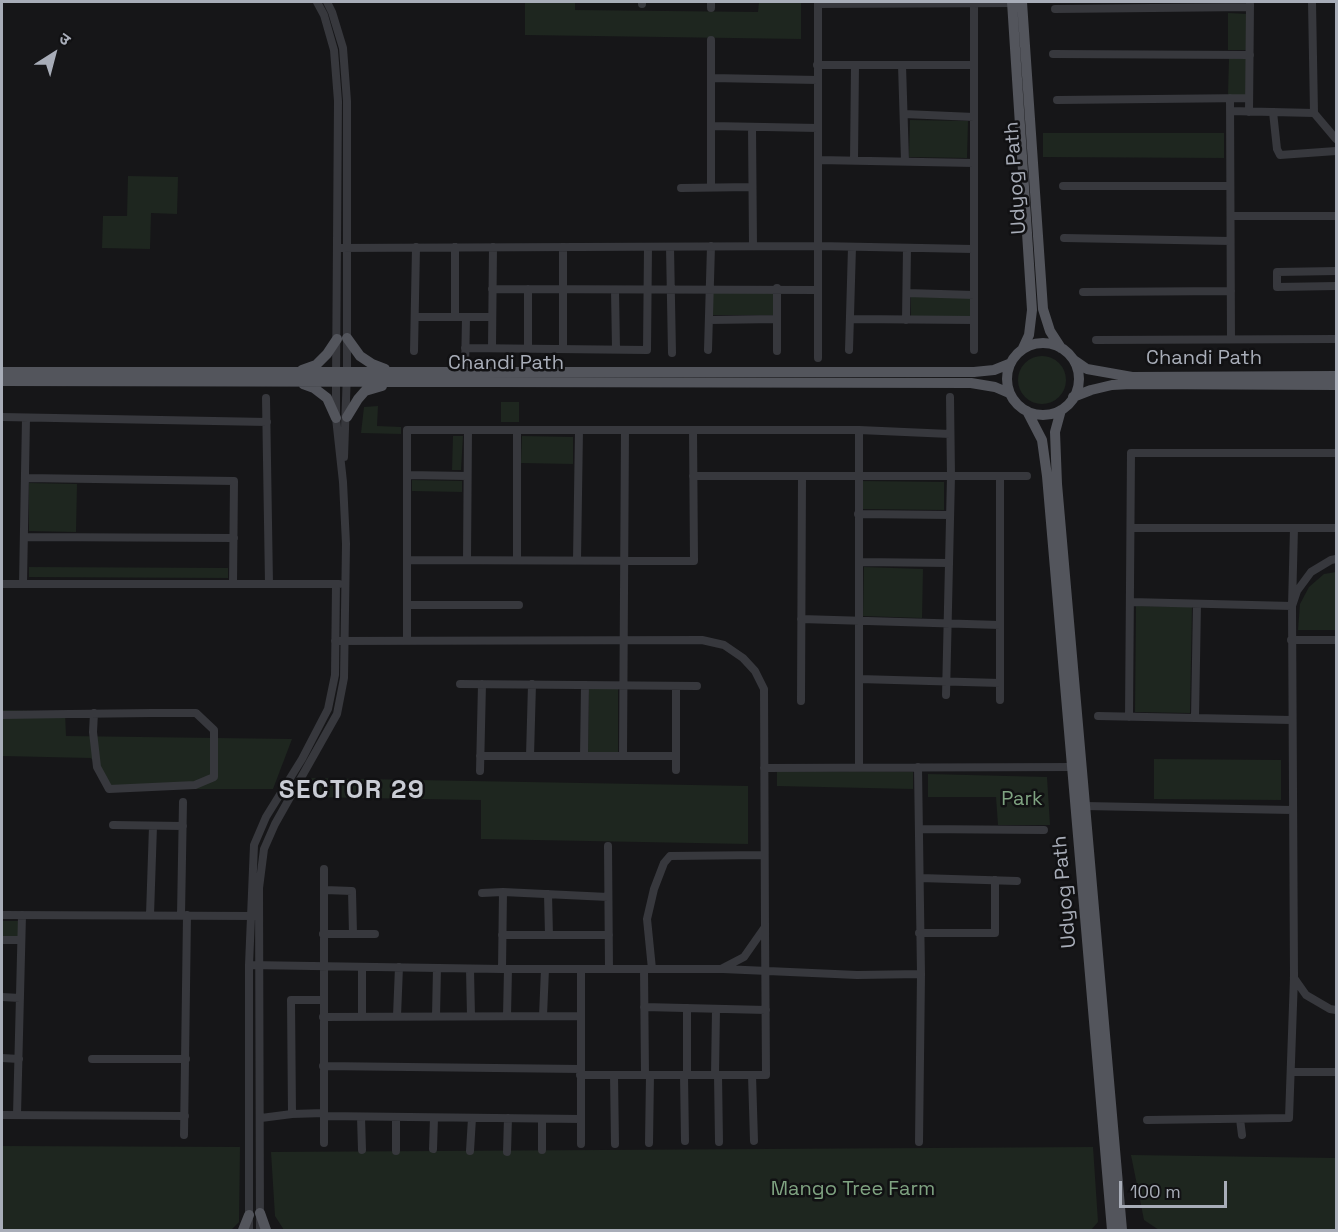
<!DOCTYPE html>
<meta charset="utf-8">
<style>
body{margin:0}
#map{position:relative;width:1338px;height:1232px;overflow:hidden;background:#161618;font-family:"Space Grotesk","Noto Sans Devanagari",sans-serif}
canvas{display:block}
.frame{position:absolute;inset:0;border:3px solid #a8adb8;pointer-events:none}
.north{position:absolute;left:24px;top:24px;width:60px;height:60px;-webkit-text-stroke:4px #111113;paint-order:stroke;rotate:36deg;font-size:16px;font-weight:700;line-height:24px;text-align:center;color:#a8adb8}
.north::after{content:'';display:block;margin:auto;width:21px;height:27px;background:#a8adb8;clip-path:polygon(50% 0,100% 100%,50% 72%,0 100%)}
.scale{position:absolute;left:1119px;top:1181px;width:108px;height:27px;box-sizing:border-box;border:3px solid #a8adb8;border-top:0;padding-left:8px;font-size:18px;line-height:21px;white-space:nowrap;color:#a8adb8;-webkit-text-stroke:4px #111113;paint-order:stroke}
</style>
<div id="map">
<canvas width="1338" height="1232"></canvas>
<div class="frame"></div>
<div class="north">उ</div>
<div class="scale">100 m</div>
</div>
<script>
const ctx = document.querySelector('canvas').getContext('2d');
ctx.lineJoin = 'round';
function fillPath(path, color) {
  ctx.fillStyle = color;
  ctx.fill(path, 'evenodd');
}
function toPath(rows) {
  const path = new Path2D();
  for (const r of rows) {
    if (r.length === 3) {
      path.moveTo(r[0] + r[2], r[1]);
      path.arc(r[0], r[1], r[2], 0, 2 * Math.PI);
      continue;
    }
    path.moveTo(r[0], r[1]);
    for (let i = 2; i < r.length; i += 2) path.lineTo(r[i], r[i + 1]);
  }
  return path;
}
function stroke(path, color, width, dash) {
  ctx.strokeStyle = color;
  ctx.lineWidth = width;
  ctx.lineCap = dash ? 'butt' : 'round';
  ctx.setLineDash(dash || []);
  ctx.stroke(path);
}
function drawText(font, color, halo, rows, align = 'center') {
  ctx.font = font + ' "Space Grotesk",sans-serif';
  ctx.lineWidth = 5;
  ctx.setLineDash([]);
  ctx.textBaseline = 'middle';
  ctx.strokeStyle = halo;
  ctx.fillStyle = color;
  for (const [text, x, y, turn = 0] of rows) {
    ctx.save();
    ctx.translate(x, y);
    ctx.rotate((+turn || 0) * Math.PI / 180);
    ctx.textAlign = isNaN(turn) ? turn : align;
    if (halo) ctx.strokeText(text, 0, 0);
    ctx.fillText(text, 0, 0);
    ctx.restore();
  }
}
const green = toPath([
 [525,2,575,2,575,10,758,12,759,2,801,2,801,39,525,35],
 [1228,13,1247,14,1246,50,1228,50],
 [1229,58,1247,59,1246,95,1228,95],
 [910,120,968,121,967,158,909,157],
 [1043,133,1224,133,1224,158,1043,157],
 [128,176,178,177,177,214,151,213,150,249,102,248,103,216,127,216],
 [712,292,773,292,773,315,713,315],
 [911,296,971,296,971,319,911,319],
 [1042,380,24],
 [501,402,519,402,519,422,501,422],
 [378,406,377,426,401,427,401,434,361,433,364,407],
 [453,436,463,436,461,470,452,470],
 [522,436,573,437,573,464,521,463],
 [412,480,462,481,462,492,412,491],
 [862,481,944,482,944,510,862,509],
 [29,483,77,484,76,532,29,531],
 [29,567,228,568,228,578,29,577],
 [864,567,923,569,922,618,863,616],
 [1336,572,1336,630,1298,630,1300,604,1309,587,1324,574],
 [1136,606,1192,607,1190,713,1135,712],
 [589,687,618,688,618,752,588,752],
 [2,710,65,712,66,736,292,739,273,789,109,789,91,758,2,756],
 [1154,759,1281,760,1281,800,1154,799],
 [777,771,913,772,913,789,777,786],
 [928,774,1047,777,1050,825,998,825,996,797,928,797],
 [306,778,748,786,748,844,481,839,481,800,306,797],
 [2,921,18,921,18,936,2,936],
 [2,1146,240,1147,239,1222,231,1230,2,1230],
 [1093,1147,1098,1222,1091,1230,284,1230,275,1216,271,1152],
 [1131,1155,1336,1158,1336,1230,1159,1230,1144,1220]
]);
const minor = toPath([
 [327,2,332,12,343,48,347,101,347,372,344,457],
 [818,2,818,358],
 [1312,2,1314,113,1336,139],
 [642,4,642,2],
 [818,4,1018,3],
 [711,8,711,2],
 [1055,9,1250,7],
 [711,40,711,187],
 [1053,54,1250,55],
 [817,65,974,65],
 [902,65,905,161],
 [711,78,818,80],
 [1230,98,1231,339],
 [1057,100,1249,98],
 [1230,111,1314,113],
 [1249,112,1250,4],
 [1273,112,1277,149,1280,155,1336,151],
 [904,114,974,117],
 [711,126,818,128],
 [752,127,753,246],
 [818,160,974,163],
 [854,160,855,65],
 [1063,186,1230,186],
 [681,188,752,187],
 [1231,216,1336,216],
 [1064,238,1230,241],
 [563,247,563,348],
 [670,247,672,353],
 [337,248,818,246,973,249],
 [1336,271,1277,272,1277,287,1336,286],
 [492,289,818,290],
 [615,290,616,349],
 [1083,292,1231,291],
 [907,293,974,295],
 [415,317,492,317],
 [455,317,455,247],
 [850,319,974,320],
 [709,320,777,319],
 [906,320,907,248],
 [1096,340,1336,339],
 [492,347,493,247],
 [465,348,647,350,648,247],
 [528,348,528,289],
 [708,350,711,246],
 [849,350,852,247],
 [974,350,974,4],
 [414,351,416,247],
 [777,351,777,288],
 [465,372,466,317],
 [266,398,269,584],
 [2,417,267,422],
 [859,430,859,767],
 [407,475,467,476],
 [693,476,1027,476],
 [1000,476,1000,700],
 [25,478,234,481,233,584],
 [858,514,950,515],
 [1132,528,1336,528],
 [24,537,234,538],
 [407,560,694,561,693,430],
 [467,560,468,430],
 [517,560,517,430],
 [577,560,579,430],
 [859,562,949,563],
 [2,584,339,584],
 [23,584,26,418],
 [1131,602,1292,606,1294,528],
 [407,605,519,605],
 [801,619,1000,625],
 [1291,640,1336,640],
 [407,641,407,430,859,430,950,434],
 [859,679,1000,683],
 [460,684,697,686],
 [946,695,951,476,950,397],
 [801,701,802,476],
 [2,715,69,714,152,713,196,713,214,730,214,777,195,785,109,789,97,767,93,732,94,713],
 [1098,716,1291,720],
 [1129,717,1131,453,1336,453],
 [1195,718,1197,604],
 [480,756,676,756],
 [530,756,532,684],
 [584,756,585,685],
 [623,756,625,430],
 [918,767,921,974,919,1142],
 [764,768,1076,767],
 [676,770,676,686],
 [480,771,482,684],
 [1085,806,1292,810],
 [113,825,183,826],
 [919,829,1044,830],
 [608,846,609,969],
 [920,878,1017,881],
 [325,890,352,891,353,934],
 [482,893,503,892,608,897],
 [548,894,549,935],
 [2,915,256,916],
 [150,915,153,826],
 [181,915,183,802],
 [919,933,995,933,995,880],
 [323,934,375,934],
 [502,935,609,935],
 [2,940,21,940],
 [249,965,502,969,721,969,744,957,765,927,764,689,755,671,743,658,724,645,702,640,335,641],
 [470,969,471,1016],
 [502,969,503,892],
 [652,969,647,919,654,889,664,863,670,856,764,855],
 [723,969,857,975,921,974],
 [644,970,645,1075],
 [1294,978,1306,995,1330,1009,1336,1010],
 [2,997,20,998],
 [323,1000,291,1000,292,1114,324,1113],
 [644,1007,766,1010],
 [687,1008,687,1075],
 [362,1016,362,967],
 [397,1016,399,967],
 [436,1016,437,968],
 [507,1016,508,969],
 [543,1016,545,969],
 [323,1017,580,1016],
 [2,1058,19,1059],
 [92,1059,186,1059],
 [323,1066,581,1069],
 [1291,1072,1336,1072],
 [580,1075,766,1075,765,927],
 [614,1075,615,1144],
 [684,1075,685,1141],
 [715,1075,716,1009],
 [718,1075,719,1142],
 [752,1075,754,1141],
 [2,1115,185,1116],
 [17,1115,22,915],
 [324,1116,581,1119],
 [361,1117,362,1150],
 [261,1118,292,1114],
 [1240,1119,1242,1135],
 [1147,1120,1289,1118,1294,977,1292,606,1297,591,1311,572,1331,560,1336,559],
 [184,1135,187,915],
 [324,1143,324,869],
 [649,1143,650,1075],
 [581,1144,581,969],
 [433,1149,434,1118],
 [542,1150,542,1119],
 [396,1151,396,1117],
 [470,1151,472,1118],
 [507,1152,508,1118],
 [249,1230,249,965,254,845,266,817,302,759,328,709,335,675,336,584],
 [260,1230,259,888,264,849,275,824,337,714,344,678,346,544,343,482,336,418,336,381,338,101,334,50,324,15,317,2]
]);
const major = toPath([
 [1012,2,1032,310,1029,335,1023,348],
 [1022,2,1043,309,1050,331,1061,348],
 [347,338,360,356,372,364,385,369],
 [1043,379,36],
 [1074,360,1087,369,1132,377,1336,376],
 [302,370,316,365,327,354,337,339],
 [2,372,974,372,994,370,1009,364],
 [2,381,971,383,995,387,1009,393],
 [303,384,314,388,327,398,336,418],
 [1073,397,1091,390,1112,385,1131,384,1336,385],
 [1061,410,1055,432,1057,484,1122,1230],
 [1027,411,1042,440,1047,476,1112,1230],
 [347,417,358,399,365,391,382,386],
 [260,1213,266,1230],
 [243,1230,249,1215]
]);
const streetNames = [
 ["Udyog Path",1016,178,-94],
 ["Chandi Path",1204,359],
 ["Chandi Path",506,364],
 ["Udyog Path",1065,892,-95]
];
const parkNames = [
 ["Park",1022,800],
 ["Mango Tree Farm",853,1190]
];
const districtNames = [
 ["SECTOR 29",352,791]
];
fillPath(green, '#1e261f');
stroke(minor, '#37383d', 8);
stroke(major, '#53555c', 10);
drawText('20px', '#a8adb8', '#111113', streetNames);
drawText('20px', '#7fa381', '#111113', parkNames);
ctx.letterSpacing = '1.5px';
drawText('bold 26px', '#c9ccd4', '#111113', districtNames);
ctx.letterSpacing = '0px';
</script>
